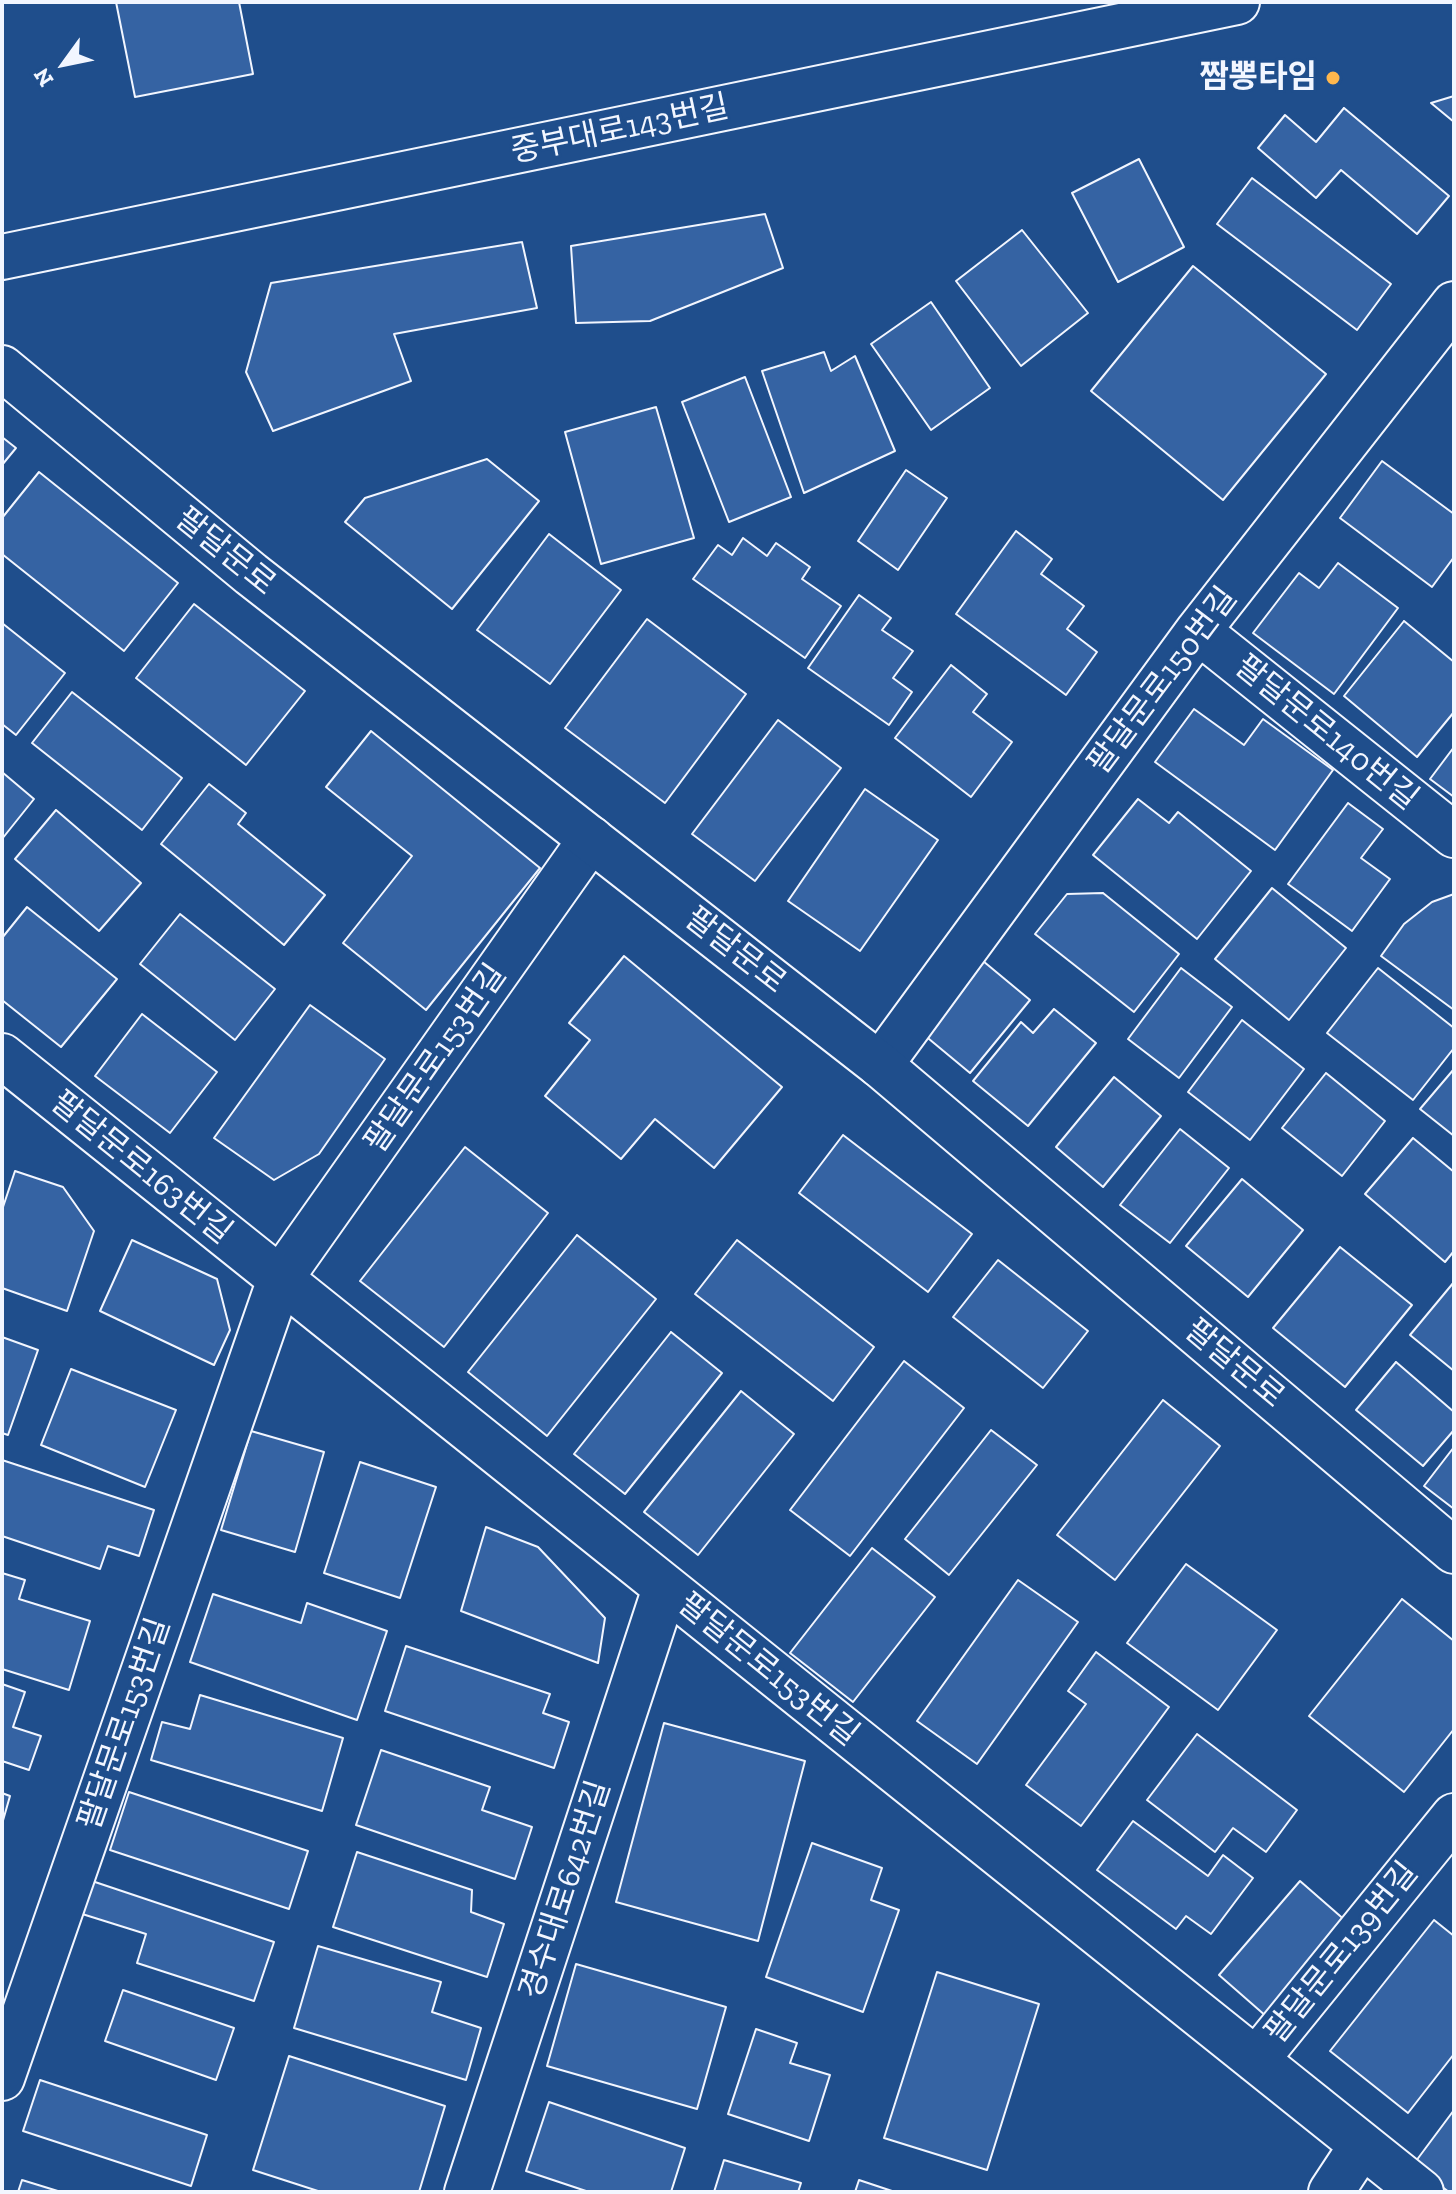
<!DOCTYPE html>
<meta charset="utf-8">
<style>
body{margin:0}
#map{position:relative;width:1456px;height:2194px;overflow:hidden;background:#1f4e8c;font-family:"Zilla Slab",serif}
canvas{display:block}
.frame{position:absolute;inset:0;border:4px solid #f2f6ff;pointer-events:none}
.north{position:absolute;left:24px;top:24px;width:80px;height:80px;-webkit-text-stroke:6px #1f4e8c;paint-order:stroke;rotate:237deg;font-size:22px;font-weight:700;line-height:32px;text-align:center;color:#f2f6ff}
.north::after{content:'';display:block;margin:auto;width:28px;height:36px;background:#f2f6ff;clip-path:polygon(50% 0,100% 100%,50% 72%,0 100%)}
</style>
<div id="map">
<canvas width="1456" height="2194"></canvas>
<div class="frame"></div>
<div class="north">N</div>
</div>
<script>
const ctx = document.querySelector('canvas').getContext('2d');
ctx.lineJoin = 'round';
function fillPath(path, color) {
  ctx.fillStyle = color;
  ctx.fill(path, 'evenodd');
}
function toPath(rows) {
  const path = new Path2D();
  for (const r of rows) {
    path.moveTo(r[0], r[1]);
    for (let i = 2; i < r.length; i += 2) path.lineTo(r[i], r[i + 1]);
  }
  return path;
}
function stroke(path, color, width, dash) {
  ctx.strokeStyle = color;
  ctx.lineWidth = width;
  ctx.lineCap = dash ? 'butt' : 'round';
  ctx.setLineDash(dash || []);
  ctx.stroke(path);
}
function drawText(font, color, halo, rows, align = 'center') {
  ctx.font = font + ' "Zilla Slab","Noto Sans KR",serif';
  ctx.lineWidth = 6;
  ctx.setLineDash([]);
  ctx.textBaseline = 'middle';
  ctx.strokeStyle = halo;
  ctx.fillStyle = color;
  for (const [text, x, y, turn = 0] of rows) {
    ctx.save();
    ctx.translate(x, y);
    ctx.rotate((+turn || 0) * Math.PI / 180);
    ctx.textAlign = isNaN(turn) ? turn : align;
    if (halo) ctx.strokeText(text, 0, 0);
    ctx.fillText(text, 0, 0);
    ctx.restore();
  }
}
const building = toPath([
 [116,2,239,2,253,74,135,97,116,2],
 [1454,96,1454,122,1431,103,1454,96],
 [1344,108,1449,196,1417,234,1341,170,1316,198,1258,148,1285,115,1316,142,1344,108],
 [1139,159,1184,247,1118,282,1072,193,1139,159],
 [1252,178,1391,284,1357,330,1217,224,1252,178],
 [765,214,783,268,650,321,576,323,571,246,765,214],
 [1022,230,1088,313,1021,366,956,281,1022,230],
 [522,242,537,308,394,334,411,381,273,431,246,372,271,283,522,242],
 [1193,266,1326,374,1223,500,1091,391,1193,266],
 [931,302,990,388,931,430,871,344,931,302],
 [824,352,831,371,855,356,895,451,804,493,762,371,824,352],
 [745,377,791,497,729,522,682,402,745,377],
 [656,407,694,538,601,564,565,432,656,407],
 [2,437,16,448,2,465,2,437],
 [487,459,539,501,452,609,345,522,365,498,487,459],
 [1382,461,1454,514,1454,557,1432,587,1340,518,1382,461],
 [906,470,947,498,898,570,858,541,906,470],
 [39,472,178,583,124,651,2,554,2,518,39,472],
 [1016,531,1052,559,1041,574,1084,606,1067,629,1097,652,1066,695,956,614,1016,531],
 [549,534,621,590,550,684,477,630,549,534],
 [743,538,767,556,776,543,810,567,802,579,841,606,805,658,693,579,718,545,732,555,743,538],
 [1338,563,1398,608,1334,694,1253,633,1299,573,1319,588,1338,563],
 [859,595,891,618,882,630,913,651,893,678,912,692,889,725,808,668,859,595],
 [194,604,305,691,246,765,136,678,194,604],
 [647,619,746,694,665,803,565,728,647,619],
 [1404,621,1454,662,1454,712,1417,757,1344,696,1404,621],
 [2,623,65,673,16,735,2,724,2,623],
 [951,665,987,694,973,712,1012,742,971,797,895,738,951,665],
 [72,692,182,778,142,830,32,743,72,692],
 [1194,709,1244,745,1263,719,1333,770,1275,850,1155,762,1194,709],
 [778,720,841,768,755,881,692,834,778,720],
 [371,731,540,868,426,1010,343,943,412,856,326,787,371,731],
 [1454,747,1454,797,1430,779,1454,747],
 [2,772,34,799,2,839,2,772],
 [209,784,246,813,238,824,325,895,284,945,161,844,209,784],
 [865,789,938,840,860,951,788,901,865,789],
 [1138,799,1169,823,1178,812,1251,871,1197,939,1093,855,1138,799],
 [1348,803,1383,829,1361,858,1390,879,1352,931,1288,884,1348,803],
 [56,810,141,883,99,931,15,859,56,810],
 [1272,888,1346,948,1289,1020,1215,959,1272,888],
 [1103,893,1179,954,1134,1012,1035,934,1067,894,1103,893],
 [1454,894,1454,1010,1381,956,1404,924,1432,902,1454,894],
 [27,907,117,979,61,1047,2,1000,2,938,27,907],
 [180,914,275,989,235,1040,140,964,180,914],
 [624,956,782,1087,714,1168,655,1119,621,1159,545,1096,590,1040,569,1023,624,956],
 [977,956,1030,1000,970,1073,917,1029,977,956],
 [1181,968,1232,1007,1179,1078,1128,1039,1181,968],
 [1378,968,1454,1028,1454,1048,1413,1100,1327,1033,1378,968],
 [310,1005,385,1059,319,1154,274,1180,214,1138,310,1005],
 [1054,1009,1096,1043,1028,1126,973,1081,1021,1022,1033,1033,1054,1009],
 [142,1014,217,1072,170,1133,95,1076,142,1014],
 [1242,1020,1304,1069,1250,1140,1188,1092,1242,1020],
 [1454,1069,1454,1136,1420,1109,1454,1069],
 [1326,1073,1385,1121,1342,1176,1282,1128,1326,1073],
 [1114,1077,1161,1116,1103,1187,1056,1147,1114,1077],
 [1180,1129,1229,1168,1170,1243,1120,1205,1180,1129],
 [843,1135,972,1234,928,1292,799,1193,843,1135],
 [1413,1138,1454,1172,1454,1251,1445,1262,1365,1194,1413,1138],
 [465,1147,548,1213,444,1347,360,1281,465,1147],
 [15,1171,63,1187,94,1231,67,1311,2,1288,2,1210,15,1171],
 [1242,1179,1303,1230,1248,1297,1186,1246,1242,1179],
 [577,1235,656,1299,547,1436,468,1372,577,1235],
 [132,1240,217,1279,230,1330,214,1365,100,1311,132,1240],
 [737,1240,874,1347,833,1401,695,1294,737,1240],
 [1340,1247,1412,1305,1345,1387,1273,1328,1340,1247],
 [998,1260,1088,1331,1043,1388,953,1317,998,1260],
 [1454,1282,1454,1371,1410,1335,1454,1282],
 [671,1332,722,1373,625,1494,574,1454,671,1332],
 [2,1337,38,1350,8,1435,2,1433,2,1337],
 [904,1361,964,1408,850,1556,790,1510,904,1361],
 [1396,1362,1454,1412,1454,1430,1423,1466,1356,1410,1396,1362],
 [71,1369,176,1410,145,1487,41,1445,71,1369],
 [741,1391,794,1434,698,1555,644,1512,741,1391],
 [1163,1400,1220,1446,1115,1580,1057,1535,1163,1400],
 [991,1430,1037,1465,949,1575,905,1539,991,1430],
 [251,1431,324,1452,295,1552,221,1530,251,1431],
 [1454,1447,1454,1509,1424,1486,1454,1447],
 [2,1460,154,1510,139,1556,108,1546,100,1569,2,1536,2,1460],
 [360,1462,436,1487,400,1598,324,1573,360,1462],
 [486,1527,538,1547,605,1618,598,1663,461,1611,486,1527],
 [872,1548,935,1597,853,1702,790,1653,872,1548],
 [1186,1564,1277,1630,1218,1710,1127,1643,1186,1564],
 [2,1573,25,1580,19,1599,90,1621,69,1690,2,1669,2,1573],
 [1018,1580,1078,1622,977,1764,917,1721,1018,1580],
 [213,1594,301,1623,307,1603,387,1631,357,1720,190,1662,213,1594],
 [1402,1599,1454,1641,1454,1729,1404,1792,1309,1716,1402,1599],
 [406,1646,550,1694,543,1713,569,1722,554,1768,385,1711,406,1646],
 [1096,1652,1169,1707,1081,1826,1026,1785,1086,1704,1068,1691,1096,1652],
 [2,1684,25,1692,13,1727,41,1736,29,1770,2,1761,2,1684],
 [200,1695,343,1738,322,1811,151,1760,162,1722,190,1729,200,1695],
 [664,1723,805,1761,758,1941,616,1902,664,1723],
 [1197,1734,1297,1810,1266,1852,1233,1828,1215,1852,1147,1800,1197,1734],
 [381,1750,490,1787,482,1810,532,1827,515,1879,356,1825,381,1750],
 [129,1792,308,1851,289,1909,110,1850,129,1792],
 [2,1793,10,1796,2,1824,2,1793],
 [1133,1821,1208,1876,1223,1855,1253,1878,1211,1934,1186,1916,1176,1929,1097,1870,1133,1821],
 [812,1843,882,1868,871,1900,899,1910,863,2012,766,1977,812,1843],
 [357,1852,472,1890,471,1912,504,1924,487,1977,333,1927,357,1852],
 [89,1880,274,1942,254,2001,137,1963,146,1934,79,1913,89,1880],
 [1300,1881,1347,1922,1267,2017,1219,1975,1300,1881],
 [1434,1920,1454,1936,1454,2054,1408,2113,1330,2051,1434,1920],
 [318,1946,441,1982,432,2012,481,2028,466,2080,294,2028,318,1946],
 [576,1964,726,2007,697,2109,547,2066,576,1964],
 [937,1972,1039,2004,987,2170,884,2138,937,1972],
 [123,1990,234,2028,216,2080,105,2041,123,1990],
 [756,2029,797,2043,790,2063,830,2075,809,2141,728,2114,756,2029],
 [289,2056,445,2106,419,2192,321,2192,253,2170,289,2056],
 [40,2080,207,2135,191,2186,23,2131,40,2080],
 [549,2102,685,2148,671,2192,589,2192,526,2171,549,2102],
 [1454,2110,1454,2192,1449,2192,1413,2165,1454,2110],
 [724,2160,801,2183,798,2192,714,2192,724,2160],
 [22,2180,61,2192,18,2192,22,2180],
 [859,2180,895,2192,855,2192,859,2180]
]);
const street = toPath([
 [2,257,1237,2],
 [1198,631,1454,835],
 [2,1056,1421,2192],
 [880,1065,1198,631,1454,304],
 [1256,2060,1454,1816],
 [2,2078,280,1279,591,839],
 [467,2192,665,1588],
 [1331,2192,1362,2145]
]);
const secondary = toPath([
 [2,368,251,574,880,1065,1454,1551]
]);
const markers = [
 [1333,78,8,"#ffb74d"]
];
const poiNames = [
 ["짬뽕타임",1317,78]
];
const streetNames = [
 ["중부대로143번길",620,130,-12],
 ["팔달문로",225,552,39],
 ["팔달문로150번길",1163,681,-53],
 ["팔달문로140번길",1326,733,39],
 ["팔달문로",735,951,38],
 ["팔달문로153번길",436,1059,-55],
 ["팔달문로163번길",141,1168,39],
 ["팔달문로",1234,1364,40],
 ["팔달문로153번길",768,1670,39],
 ["팔달문로153번길",125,1724,-71],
 ["경수대로642번길",566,1890,-72],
 ["팔달문로139번길",1342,1953,-51]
];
fillPath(building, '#3563a3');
stroke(building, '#f2f6ff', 2);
stroke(street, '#f2f6ff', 48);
stroke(secondary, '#f2f6ff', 48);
stroke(street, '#1f4e8c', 44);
stroke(secondary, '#1f4e8c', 44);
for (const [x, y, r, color] of markers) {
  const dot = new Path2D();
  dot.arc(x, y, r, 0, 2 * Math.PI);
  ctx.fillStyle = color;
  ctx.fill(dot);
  stroke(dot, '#1f4e8c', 3);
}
drawText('bold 32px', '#f2f6ff', '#1f4e8c', poiNames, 'right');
drawText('32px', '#f2f6ff', '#1f4e8c', streetNames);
</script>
